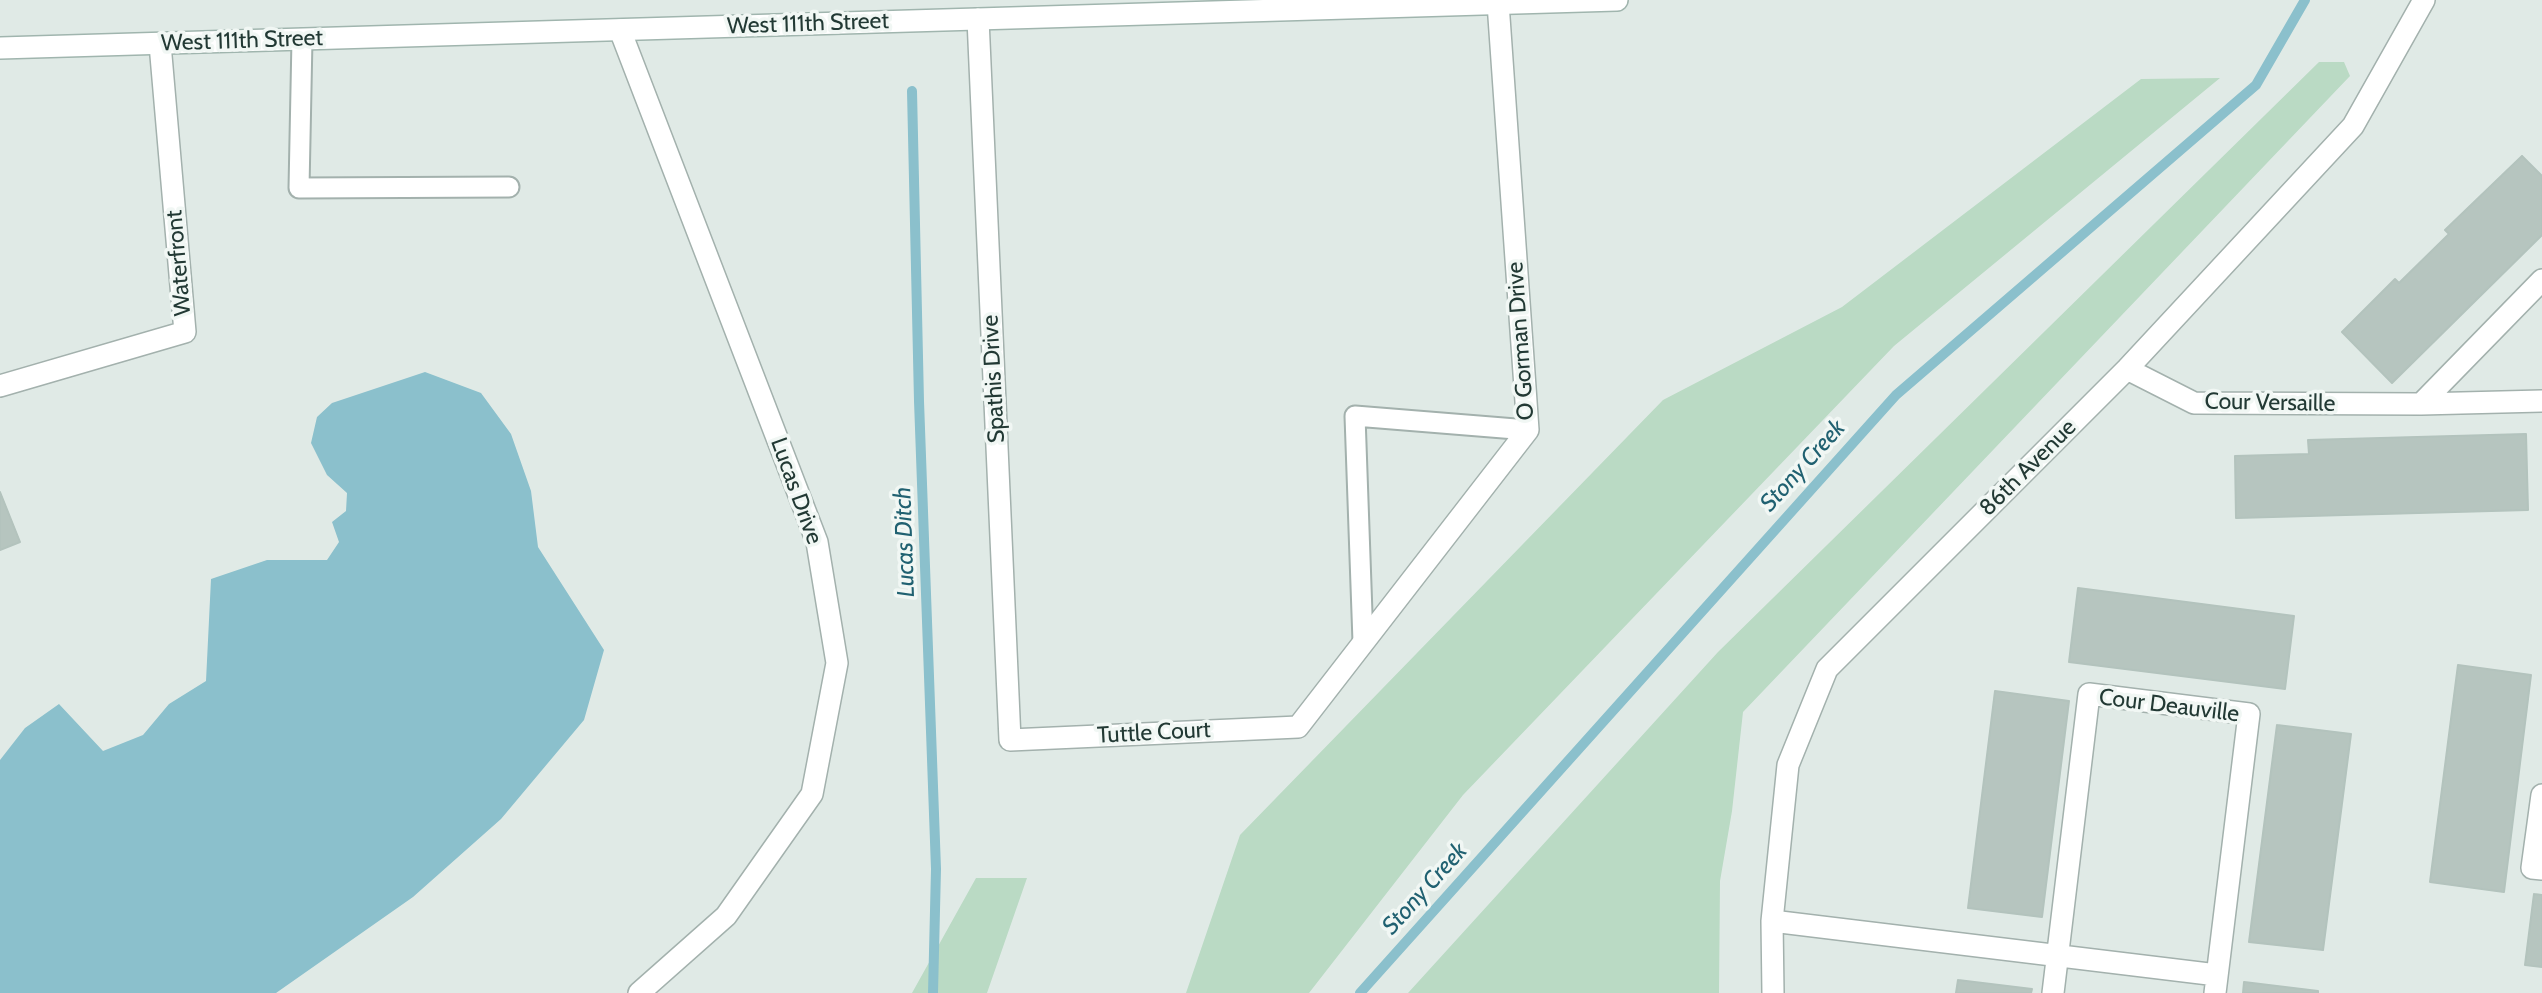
<!DOCTYPE html>
<style>
body{margin:0}
canvas{display:block;background:#e0eae6}
</style>
<canvas width="2542" height="993"></canvas>
<script>
const ctx = document.querySelector('canvas').getContext('2d');
ctx.lineJoin = 'round';
function fillPath(path, color) {
  ctx.fillStyle = color;
  ctx.fill(path, 'evenodd');
}
function toPath(rows) {
  const path = new Path2D();
  for (const r of rows) {
    path.moveTo(r[0], r[1]);
    for (let i = 2; i < r.length; i += 2) path.lineTo(r[i], r[i + 1]);
  }
  return path;
}
function stroke(path, color, width, dash) {
  ctx.strokeStyle = color;
  ctx.lineWidth = width;
  ctx.lineCap = dash ? 'butt' : 'round';
  ctx.setLineDash(dash || []);
  ctx.stroke(path);
}
function drawText(font, color, halo, rows, align = 'center') {
  ctx.font = font + ' Cabin,sans-serif';
  ctx.lineWidth = 7;
  ctx.setLineDash([]);
  ctx.textBaseline = 'middle';
  ctx.strokeStyle = halo;
  ctx.fillStyle = color;
  for (const [text, x, y, turn = 0] of rows) {
    ctx.save();
    ctx.translate(x, y);
    ctx.rotate((+turn || 0) * Math.PI / 180);
    ctx.textAlign = isNaN(turn) ? turn : align;
    if (halo) ctx.strokeText(text, 0, 0);
    ctx.fillText(text, 0, 0);
    ctx.restore();
  }
}
const green = toPath([
 [2319,62,2344,62,2350,76,1743,712,1732,811,1720,881,1719,993,1408,993,1718,652],
 [2220,78,1894,346,1463,795,1309,993,1186,993,1240,835,1663,400,1842,307,2141,79],
 [976,878,1027,878,987,993,912,993]
]);
const water = toPath([
 [425,372,481,393,511,434,531,491,538,547,604,650,584,720,501,819,413,897,276,993,0,993,0,760,25,728,59,704,103,751,143,735,169,704,206,681,211,579,267,560,327,560,339,542,332,522,346,511,347,493,327,475,311,443,317,417,332,403]
]);
const stream = toPath([
 [912,91,919,401,936,869,933,993],
 [1360,993,1896,395,2256,85,2305,0]
]);
const building = toPath([
 [2522,156,2542,176,2542,235,2392,383,2342,332,2395,279,2399,283,2449,234,2445,230,2522,156],
 [2526,434,2528,510,2236,518,2235,456,2309,454,2308,440,2526,434],
 [0,492,20,542,0,550,0,492],
 [2078,588,2294,616,2285,689,2069,662,2078,588],
 [2458,665,2531,675,2504,892,2430,882,2458,665],
 [1995,691,2069,701,2042,917,1968,908,1995,691],
 [2277,725,2351,734,2323,950,2249,942,2277,725],
 [2534,894,2542,895,2542,967,2525,965,2534,894],
 [1958,980,2032,989,2031,993,1956,993,1958,980],
 [2244,982,2318,991,2318,993,2243,993,2244,982]
]);
const service = toPath([
 [302,39,299,188,509,187],
 [1363,642,1355,416,1528,430]
]);
const minor = toPath([
 [978,19,1010,740,1298,727,1528,430,1498,3],
 [620,30,817,542,837,663,812,794,726,916,639,993],
 [2127,369,2194,403,2421,404,2542,401],
 [0,386,185,332,160,44],
 [2421,404,2542,280],
 [2542,795,2532,868,2542,869],
 [1772,921,2217,975],
 [1773,993,1772,921,1788,765,1827,669,2127,369,2353,126,2424,0],
 [2053,993,2089,694,2249,714,2215,993]
]);
const secondary = toPath([
 [0,48,1617,0]
]);
const streetNames = [
 ["West 111th Street",808,24,-2],
 ["West 111th Street",242,41,-2],
 ["Waterfront",179,263,-95],
 ["O Gorman Drive",1521,341,-94],
 ["Spathis Drive",994,379,-93],
 ["Cour Versaille",2270,403,1],
 ["86th Avenue",2028,468,-45],
 ["Lucas Drive",796,491,70],
 ["Cour Deauville",2169,706,7],
 ["Tuttle Court",1154,733,-3]
];
const waterNames = [
 ["Stony Creek",1803,466,-48],
 ["Lucas Ditch",905,542,-92],
 ["Stony Creek",1425,889,-48]
];
fillPath(green, '#badac4');
fillPath(water, '#8bc0cc');
stroke(stream, '#8bc0cc', 10);
fillPath(building, '#b6c5bf');
stroke(building, '#b3c3bd', 2);
stroke(service, '#a3b1ad', 23);
stroke(minor, '#a3b1ad', 24);
stroke(secondary, '#a0b5ae', 24);
stroke(service, '#fff', 19);
stroke(minor, '#fff', 21);
stroke(secondary, '#fff', 21);
drawText('23px', '#223934', '#f1f7f4', streetNames);
drawText('italic 24px', '#206171', '#f1f7f4', waterNames);
</script>
